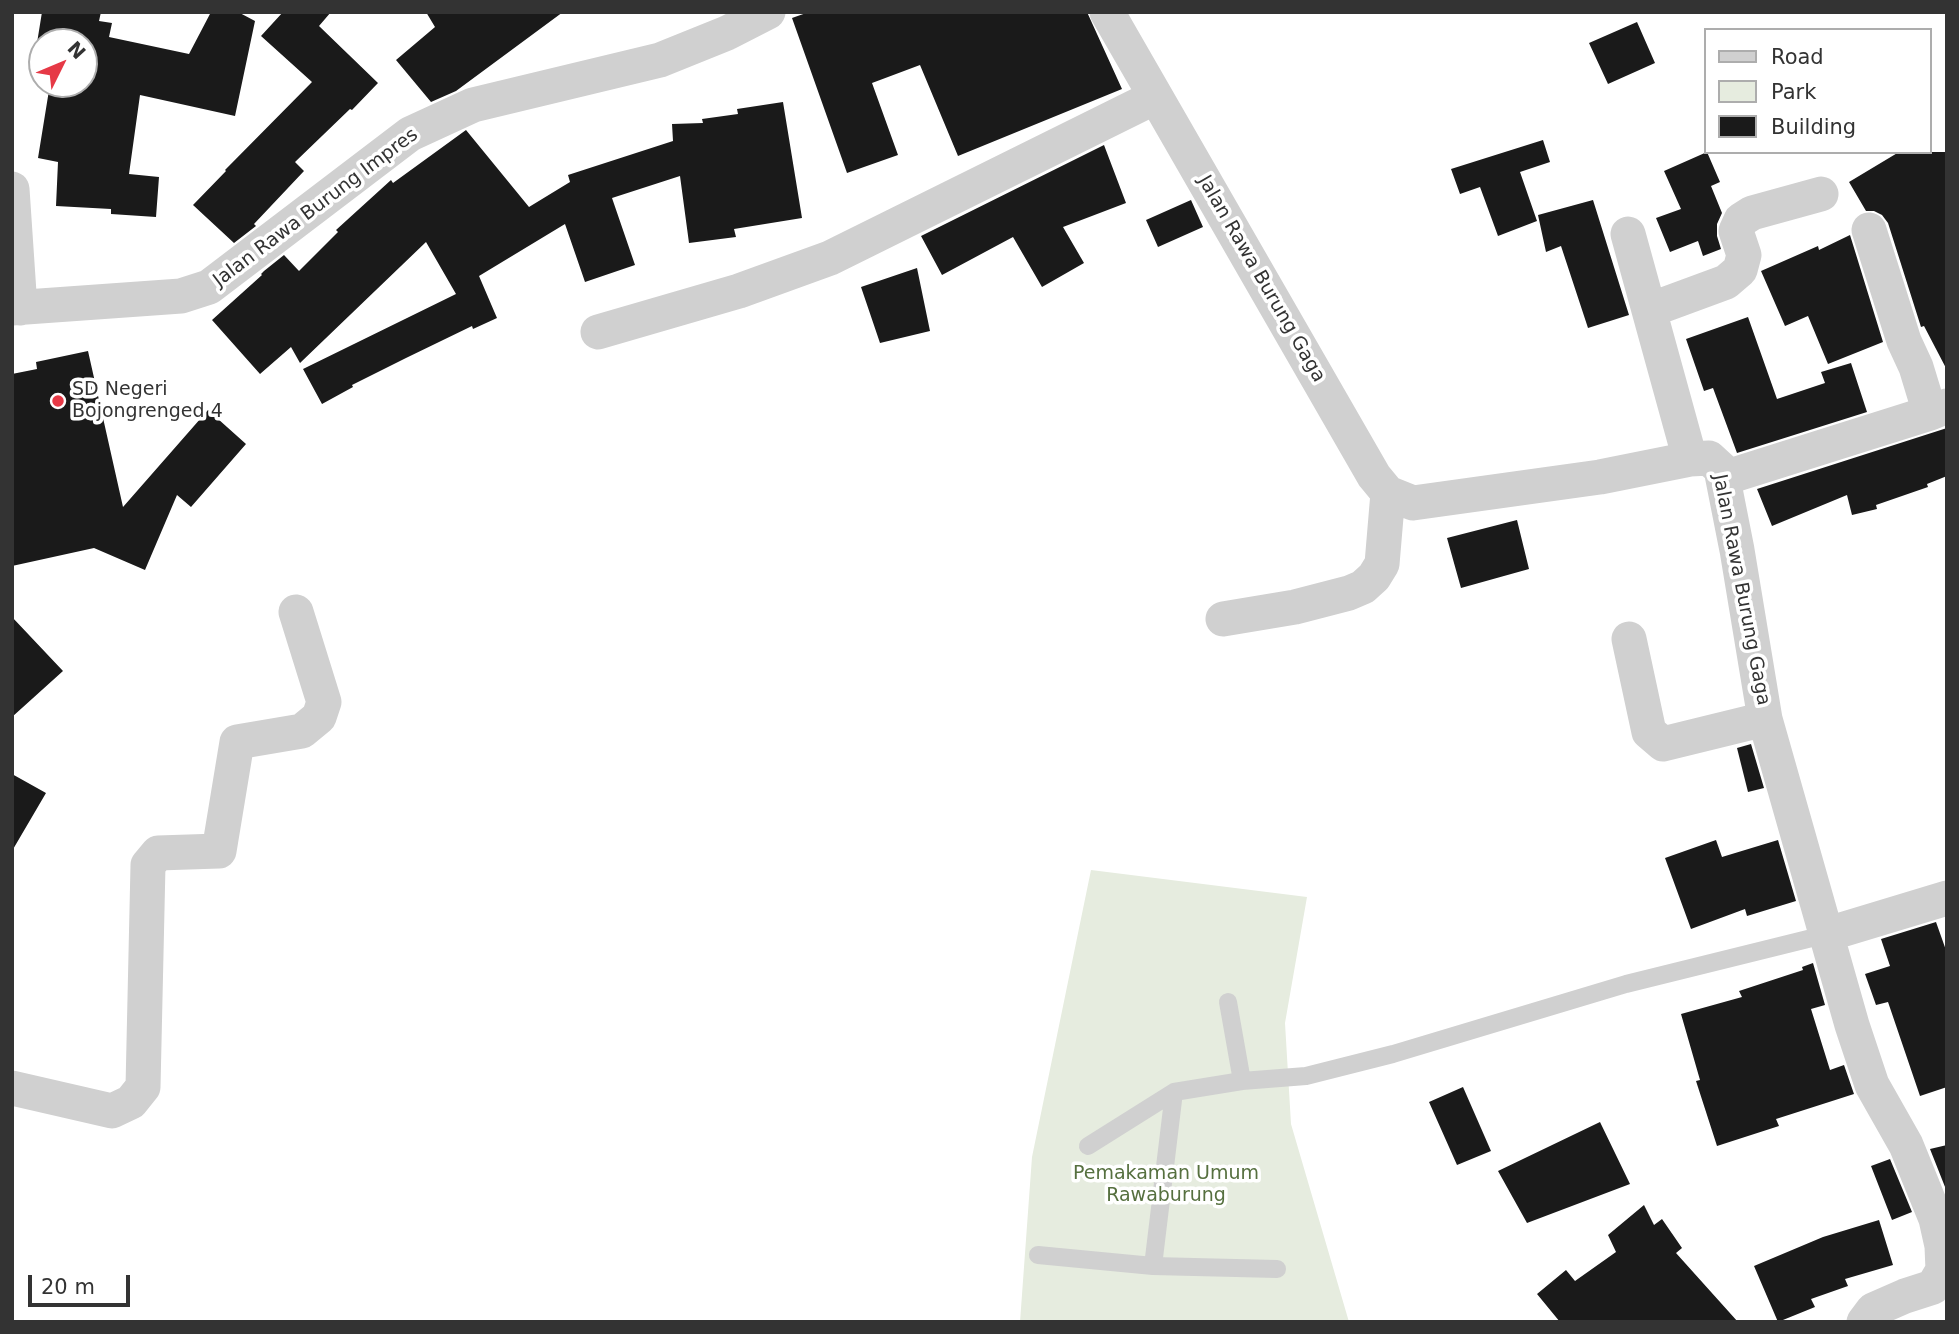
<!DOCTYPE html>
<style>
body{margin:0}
#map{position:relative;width:1959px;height:1334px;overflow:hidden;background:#fff;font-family:"DejaVu Sans",sans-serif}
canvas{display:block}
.frame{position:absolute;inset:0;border:14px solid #333;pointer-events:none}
.legend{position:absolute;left:1704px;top:28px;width:228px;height:126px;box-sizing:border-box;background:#fff;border:2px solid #adadad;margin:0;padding:9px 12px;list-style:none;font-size:21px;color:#333}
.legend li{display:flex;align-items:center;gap:14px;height:35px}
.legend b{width:35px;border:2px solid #adadad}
.north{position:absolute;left:28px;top:28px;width:70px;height:70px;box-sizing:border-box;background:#fff;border:2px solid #adadad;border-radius:50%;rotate:47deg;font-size:19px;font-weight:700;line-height:28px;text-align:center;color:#333}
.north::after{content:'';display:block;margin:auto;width:24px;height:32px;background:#e63946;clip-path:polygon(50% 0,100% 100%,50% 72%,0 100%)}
.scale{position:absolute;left:28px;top:1275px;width:102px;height:32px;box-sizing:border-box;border:4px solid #333;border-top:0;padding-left:9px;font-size:21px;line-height:24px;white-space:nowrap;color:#333;-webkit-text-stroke:5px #fff;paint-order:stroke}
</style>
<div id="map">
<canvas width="1959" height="1334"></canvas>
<div class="frame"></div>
<ul class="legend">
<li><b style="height:9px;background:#d0d0d0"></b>Road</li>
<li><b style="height:19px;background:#e6ecdf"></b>Park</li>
<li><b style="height:19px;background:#1a1a1a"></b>Building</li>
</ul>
<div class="north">N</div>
<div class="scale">20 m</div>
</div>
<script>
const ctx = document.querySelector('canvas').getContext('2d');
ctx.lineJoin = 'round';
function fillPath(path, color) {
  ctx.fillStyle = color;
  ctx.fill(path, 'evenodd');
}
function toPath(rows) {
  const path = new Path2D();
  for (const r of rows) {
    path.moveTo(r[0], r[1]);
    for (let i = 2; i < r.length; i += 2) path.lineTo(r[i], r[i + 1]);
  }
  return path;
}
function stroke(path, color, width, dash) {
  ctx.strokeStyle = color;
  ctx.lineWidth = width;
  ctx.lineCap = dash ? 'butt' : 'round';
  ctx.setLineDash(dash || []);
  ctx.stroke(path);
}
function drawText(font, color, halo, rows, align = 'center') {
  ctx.font = font + ' "DejaVu Sans",sans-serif';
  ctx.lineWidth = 7;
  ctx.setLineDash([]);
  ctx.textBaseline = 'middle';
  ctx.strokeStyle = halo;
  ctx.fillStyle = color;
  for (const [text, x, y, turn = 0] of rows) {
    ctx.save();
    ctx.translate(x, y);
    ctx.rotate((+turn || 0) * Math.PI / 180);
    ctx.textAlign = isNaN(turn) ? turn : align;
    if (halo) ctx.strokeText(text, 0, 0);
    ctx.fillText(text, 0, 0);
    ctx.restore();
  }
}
const green = toPath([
 [1091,870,1307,897,1285,1023,1291,1124,1349,1322,1020,1322,1032,1157]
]);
const building = toPath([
 [42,12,101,12,99,21,112,23,109,37,189,54,211,12,238,12,255,21,235,116,140,95,129,174,159,177,156,217,111,214,111,209,56,206,58,162,38,158,50,84,84,84,84,42,42,42,42,76,32,74],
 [283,12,331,12,319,26,378,83,352,110,350,109,295,162,304,171,254,224,256,226,234,243,193,205,226,171,225,170,312,82,261,36],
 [426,12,563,12,456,91,431,102,396,60,435,27],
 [809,12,1087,12,1122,89,958,156,920,65,872,83,898,155,847,173,792,18],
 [1637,22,1655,63,1608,84,1589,43],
 [783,102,802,218,734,229,736,237,689,243,680,176,612,198,635,265,585,282,565,224,479,276,497,318,473,329,472,326,406,358,352,385,353,387,322,404,303,369,456,294,426,242,300,363,291,347,260,374,212,320,262,275,261,274,264,271,284,255,299,271,338,232,336,230,391,180,393,183,466,130,529,207,570,182,568,175,673,141,672,124,703,123,702,119,738,114,737,109],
 [1543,140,1550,162,1520,172,1537,221,1498,236,1480,187,1460,194,1451,169],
 [1104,145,1126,203,1063,227,1084,263,1042,287,1013,237,942,275,921,236],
 [1707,152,1720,182,1711,186,1722,213,1717,224,1717,236,1721,249,1703,256,1698,241,1670,252,1656,218,1681,209,1664,171],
 [1899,152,1947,152,1947,370,1924,326,1921,327,1888,223,1882,215,1874,211,1866,211,1849,182],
 [1191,200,1203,227,1158,247,1146,220],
 [1593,200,1629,315,1588,328,1561,246,1546,252,1538,215],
 [1850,235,1883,342,1828,364,1808,316,1785,326,1761,271,1818,246,1819,250],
 [917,268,930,331,880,343,861,287],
 [1748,317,1777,399,1825,383,1821,372,1851,363,1867,412,1737,453,1713,388,1704,391,1686,339],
 [88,351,123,507,208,410,246,444,191,507,177,495,145,570,94,548,12,566,12,374,37,369,36,362],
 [1947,428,1947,476,1927,484,1928,487,1876,505,1877,509,1852,515,1847,495,1772,526,1757,489],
 [1517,520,1529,569,1461,588,1447,538],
 [12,617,63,671,12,717],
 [1751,744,1764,788,1748,792,1737,748],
 [12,774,46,793,12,851],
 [1716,840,1722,857,1778,840,1796,901,1747,916,1745,909,1691,929,1665,858],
 [1936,922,1947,953,1947,1087,1920,1096,1888,1002,1876,1005,1865,974,1890,966,1881,939],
 [1813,963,1825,1005,1811,1009,1830,1070,1844,1065,1854,1094,1776,1119,1779,1126,1717,1146,1696,1081,1700,1080,1681,1014,1742,997,1739,991,1803,970,1802,967],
 [1463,1087,1491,1151,1457,1165,1429,1102],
 [1600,1122,1630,1184,1527,1223,1498,1171],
 [1947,1145,1947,1192,1930,1149],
 [1890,1159,1912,1212,1892,1220,1871,1166],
 [1644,1205,1654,1225,1662,1219,1682,1248,1676,1253,1738,1322,1560,1322,1537,1294,1566,1270,1575,1281,1616,1252,1608,1235],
 [1879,1220,1893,1265,1845,1279,1848,1286,1811,1299,1815,1307,1778,1322,1754,1266,1823,1237]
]);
const service = toPath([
 [1228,1002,1242,1081],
 [1088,1146,1174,1092,1242,1081,1306,1076,1393,1054,1626,984,1828,934],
 [1038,1255,1153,1266,1277,1269],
 [1153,1266,1174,1092]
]);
const minor = toPath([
 [1107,12,1374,476,1388,493,1413,503,1600,477,1690,459,1709,458,1721,469,1737,550,1765,719,1852,1025,1872,1085,1906,1145,1936,1219,1942,1246,1943,1270,1933,1287,1905,1296,1873,1310,1864,1322],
 [12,189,20,308],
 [1869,230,1904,341,1916,367,1930,413],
 [1628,234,1690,459],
 [12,308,181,296,209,287,410,134,473,105,660,60,727,33,768,12],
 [1650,310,1726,282,1740,270,1744,255,1736,231,1741,220,1752,213,1821,194],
 [598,332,739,291,830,258,1155,97],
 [1724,478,1930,413,1947,406],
 [1223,619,1295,607,1349,593,1363,587,1374,577,1382,564,1388,493],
 [1629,639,1649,732,1663,744,1765,719],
 [1828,934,1947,898],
 [12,1088,112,1111,131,1102,143,1087,148,865,158,853,219,851,237,742,302,731,319,717,324,702,296,612]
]);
const markers = [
 [58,401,7,"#e63946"]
];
const streetNames = [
 ["Jalan Rawa Burung Impres",316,208,-37],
 ["Jalan Rawa Burung Gaga",1261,279,60],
 ["Jalan Rawa Burung Gaga",1741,590,79]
];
const poiNames = [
 ["SD Negeri",72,390],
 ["Bojongrenged 4",72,412]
];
const parkNames = [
 ["Pemakaman Umum",1166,1174],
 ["Rawaburung",1166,1196]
];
fillPath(green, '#e6ecdf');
fillPath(building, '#1a1a1a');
stroke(service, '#d0d0d0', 18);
stroke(minor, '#d0d0d0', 35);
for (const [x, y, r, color] of markers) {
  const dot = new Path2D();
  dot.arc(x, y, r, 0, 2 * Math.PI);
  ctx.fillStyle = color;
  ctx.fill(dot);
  stroke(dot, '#fff', 2.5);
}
drawText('19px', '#333', '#fff', streetNames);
drawText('19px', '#333', '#fff', poiNames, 'left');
drawText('19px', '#56703f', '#fff', parkNames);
</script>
